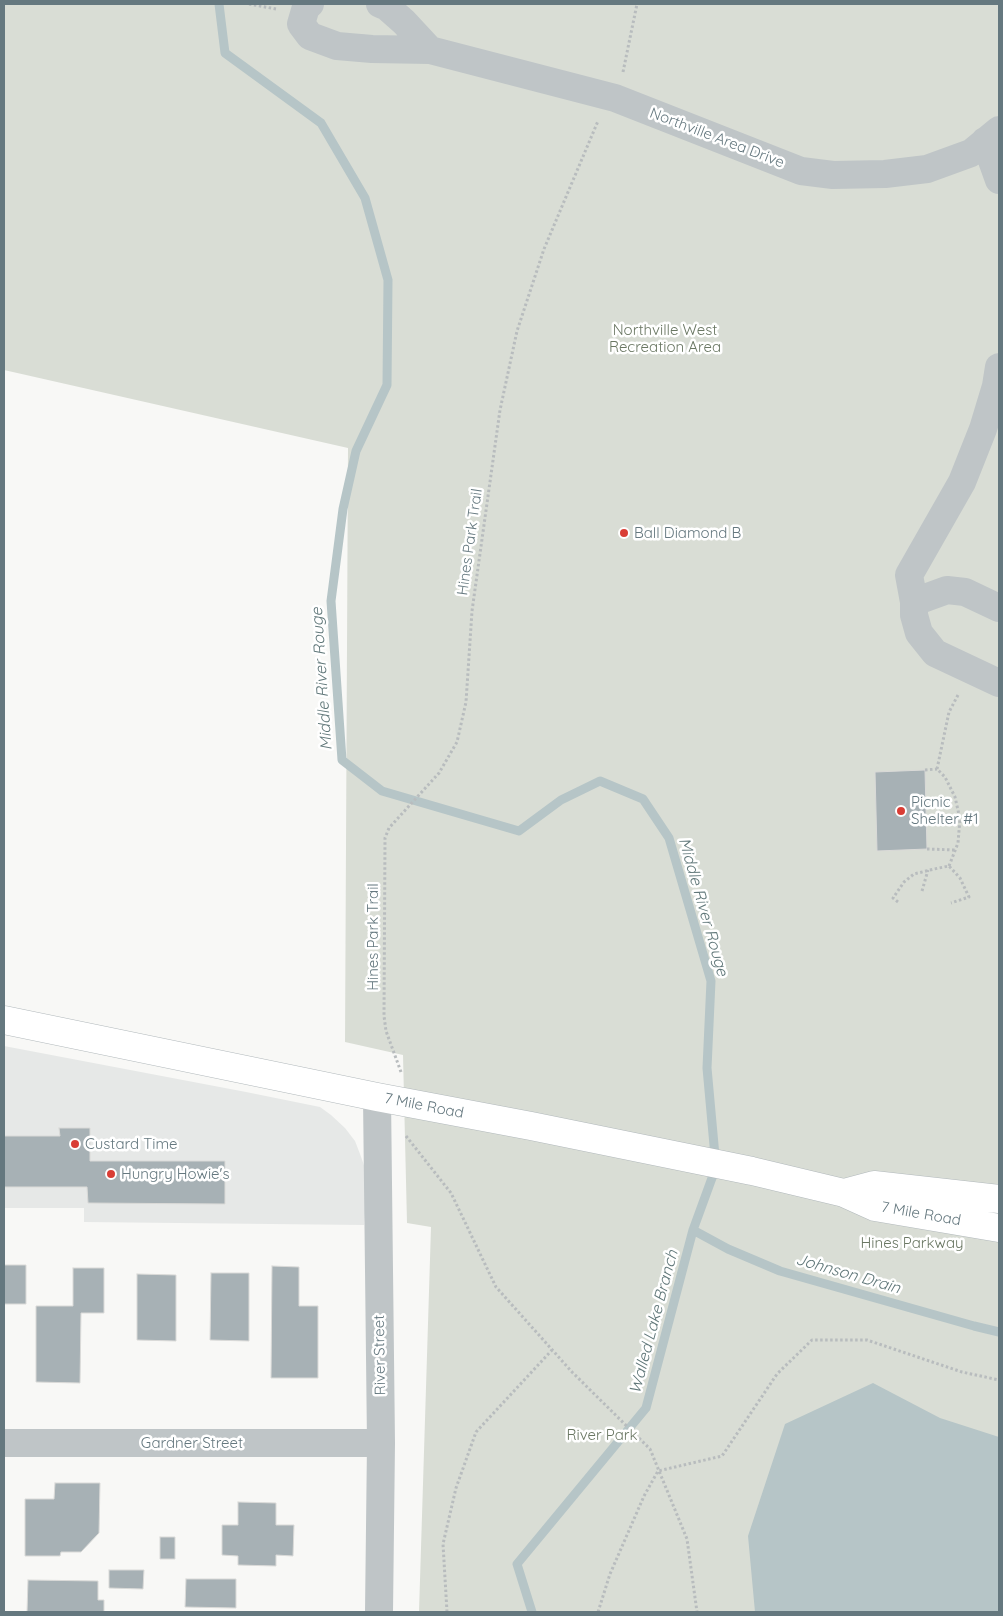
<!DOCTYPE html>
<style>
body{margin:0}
#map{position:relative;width:1003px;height:1616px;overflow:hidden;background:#f8f8f6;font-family:Quicksand,sans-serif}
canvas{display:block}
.frame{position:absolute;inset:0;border:5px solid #65787f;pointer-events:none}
</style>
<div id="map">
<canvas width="1003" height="1616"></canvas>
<div class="frame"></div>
</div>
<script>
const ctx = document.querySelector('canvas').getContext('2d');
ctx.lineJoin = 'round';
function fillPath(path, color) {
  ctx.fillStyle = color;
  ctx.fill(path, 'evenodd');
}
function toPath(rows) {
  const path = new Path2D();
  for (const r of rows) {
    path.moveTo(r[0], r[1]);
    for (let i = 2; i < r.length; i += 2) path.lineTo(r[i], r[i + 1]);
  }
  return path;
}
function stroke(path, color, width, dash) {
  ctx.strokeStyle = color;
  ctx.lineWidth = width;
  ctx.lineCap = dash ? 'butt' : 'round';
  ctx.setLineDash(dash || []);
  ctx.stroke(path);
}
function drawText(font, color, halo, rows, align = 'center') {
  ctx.font = font + ' Quicksand,sans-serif';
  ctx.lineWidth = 5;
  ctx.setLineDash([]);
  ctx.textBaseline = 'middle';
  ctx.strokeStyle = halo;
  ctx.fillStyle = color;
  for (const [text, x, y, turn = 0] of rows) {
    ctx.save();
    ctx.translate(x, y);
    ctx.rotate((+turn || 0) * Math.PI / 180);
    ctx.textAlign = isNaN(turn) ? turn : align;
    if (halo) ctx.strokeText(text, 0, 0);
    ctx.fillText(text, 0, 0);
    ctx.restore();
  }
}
const built = toPath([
 [4,1046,246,1092,320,1107,331,1115,345,1128,355,1141,360,1154,365,1168,366,1202,364,1225,84,1222,84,1208,4,1208]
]);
const green = toPath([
 [4,4,999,4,999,1612,419,1612,431,1227,407,1223,403,1055,345,1042,348,448,4,370]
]);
const water = toPath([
 [873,1383,940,1418,999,1437,999,1612,755,1612,748,1536,785,1424]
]);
const stream = toPath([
 [219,4,225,53,321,123,365,198,388,280,387,385,356,451,343,509,331,601,342,760,382,791,519,831,561,800,600,781,643,799,669,838,711,981,707,1068,716,1167,693,1230,646,1408,517,1564,532,1612],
 [693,1230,728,1249,780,1271,974,1326,999,1332]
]);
const building = toPath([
 [925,770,927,849,877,851,875,772,925,770],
 [59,1128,90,1128,90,1161,225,1161,225,1204,88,1203,87,1187,4,1187,4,1136,60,1136,59,1128],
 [4,1265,26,1265,26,1304,4,1304,4,1265],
 [272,1266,299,1267,299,1306,318,1306,318,1378,271,1378,272,1266],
 [73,1268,104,1268,104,1313,81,1313,80,1383,36,1382,36,1306,73,1306,73,1268],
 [211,1273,249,1273,249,1341,210,1340,211,1273],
 [137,1274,176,1275,176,1341,137,1340,137,1274],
 [55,1483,100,1483,99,1533,81,1552,61,1552,60,1556,25,1556,25,1499,54,1499,55,1483],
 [238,1502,276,1503,276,1525,294,1525,293,1556,276,1555,276,1566,238,1565,238,1556,222,1555,222,1525,238,1525,238,1502],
 [160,1537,175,1537,175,1559,160,1559,160,1537],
 [109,1570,144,1570,143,1589,109,1588,109,1570],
 [186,1579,236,1579,236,1608,185,1607,186,1579],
 [28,1580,98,1581,98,1600,104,1600,104,1612,27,1612,28,1580]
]);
const path = toPath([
 [249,4,276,9],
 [623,72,637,4],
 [925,770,937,769],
 [927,849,955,850],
 [949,866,958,843,960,819,955,797,945,777,937,769,949,712,958,695],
 [922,891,928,870],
 [898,902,893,898,904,882,914,874,934,869,949,866,960,878,969,897,951,903],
 [401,1072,386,1031,384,1016,385,838,389,828,439,773,457,742,466,702,472,611,500,410,517,331,544,249,598,121],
 [406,1136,451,1193,496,1287,572,1372,650,1449,687,1539,697,1612],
 [447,1612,443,1544,456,1488,476,1432,552,1350],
 [598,1612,610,1574,644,1496,658,1471,722,1456,777,1374,812,1340,867,1340,962,1372,999,1380]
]);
const street = toPath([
 [310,4,306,7,301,24,310,36,337,46,372,49,430,50,615,98,801,171,833,175,885,174,927,169,971,153,999,130],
 [380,4,387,7,404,22,430,50],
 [985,141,999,180],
 [914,602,909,575,962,482,983,429,996,386,999,367],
 [999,608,965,592,947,590,914,602,914,615,919,633,935,653,999,683],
 [377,1097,381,1443,379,1612],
 [4,1443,381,1443]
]);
const secondary = toPath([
 [4,1020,377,1097,531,1126,752,1171,844,1193,875,1207,999,1228],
 [844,1193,874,1185,999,1199]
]);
const markers = [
 [624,533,5,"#d93d35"],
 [901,811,5,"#d93d35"],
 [75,1144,5,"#d93d35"],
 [111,1174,5,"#d93d35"]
];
const streetNames = [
 ["Northville Area Drive",717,138,21],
 ["Hines Park Trail",470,542,-82],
 ["Hines Park Trail",373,937,-90],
 ["7 Mile Road",424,1106,11],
 ["7 Mile Road",921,1214,10],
 ["River Street",380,1355,-91],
 ["Gardner Street",192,1443]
];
const parkNames = [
 ["Northville West",665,330],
 ["Recreation Area",665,347],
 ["Hines Parkway",912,1243],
 ["River Park",602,1435]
];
const poiNames = [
 ["Ball Diamond B",634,533],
 ["Picnic",911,802],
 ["Shelter #1",911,819],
 ["Custard Time",85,1144],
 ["Hungry Howie's",121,1174]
];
const waterNames = [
 ["Middle River Rouge",322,679,-94],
 ["Middle River Rouge",703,907,74],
 ["Johnson Drain",848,1274,16],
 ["Walled Lake Branch",654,1322,-75]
];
fillPath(built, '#e6e8e7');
fillPath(green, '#d9ddd5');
fillPath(water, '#b6c5c7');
stroke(stream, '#b6c5c7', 9);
fillPath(building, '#a7b1b5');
stroke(building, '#dadad8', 1);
stroke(secondary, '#b2b9bc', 29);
stroke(path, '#b8bcbe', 3, [2.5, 2.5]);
stroke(street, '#bfc5c7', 28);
stroke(secondary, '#fff', 28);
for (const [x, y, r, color] of markers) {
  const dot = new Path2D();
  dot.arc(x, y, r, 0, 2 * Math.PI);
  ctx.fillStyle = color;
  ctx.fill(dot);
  stroke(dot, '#fff', 2);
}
drawText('15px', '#65787f', '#fff', streetNames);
drawText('15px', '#6a7763', '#fff', parkNames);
drawText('15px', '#65787f', '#fff', poiNames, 'left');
drawText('italic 16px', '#607779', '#fff', waterNames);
</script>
